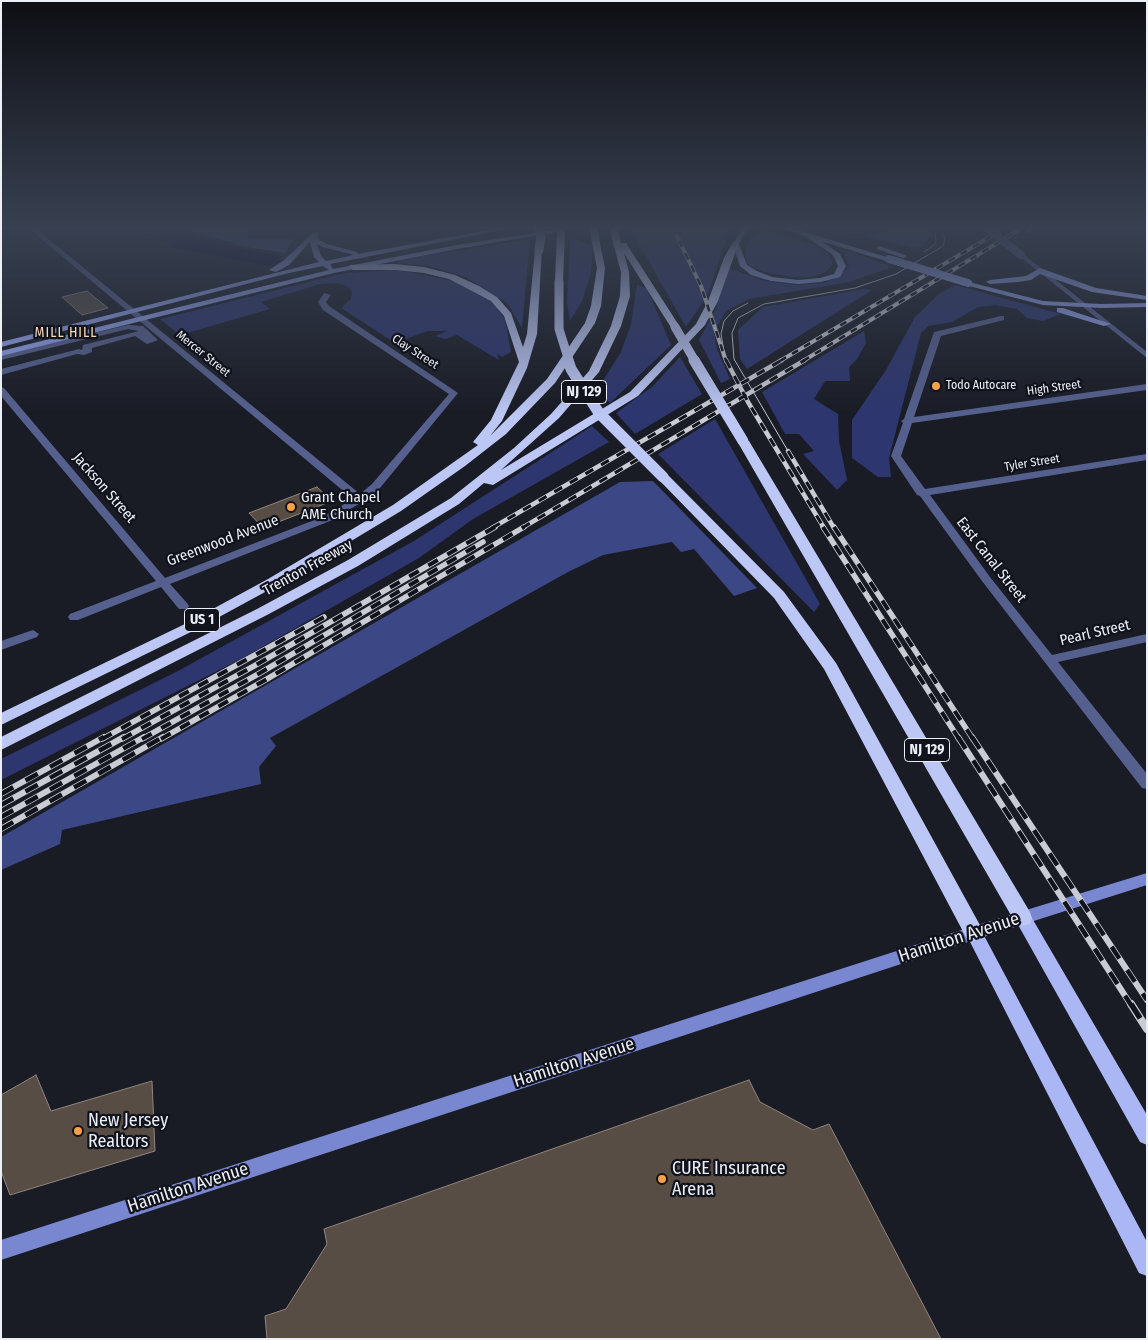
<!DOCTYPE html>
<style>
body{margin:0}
#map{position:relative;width:1148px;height:1340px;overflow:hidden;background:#191c25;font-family:"Fira Sans Condensed",sans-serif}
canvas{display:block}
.frame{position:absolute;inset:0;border:2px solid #edeff6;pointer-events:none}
</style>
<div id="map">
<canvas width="1148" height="1340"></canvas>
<div class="frame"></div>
</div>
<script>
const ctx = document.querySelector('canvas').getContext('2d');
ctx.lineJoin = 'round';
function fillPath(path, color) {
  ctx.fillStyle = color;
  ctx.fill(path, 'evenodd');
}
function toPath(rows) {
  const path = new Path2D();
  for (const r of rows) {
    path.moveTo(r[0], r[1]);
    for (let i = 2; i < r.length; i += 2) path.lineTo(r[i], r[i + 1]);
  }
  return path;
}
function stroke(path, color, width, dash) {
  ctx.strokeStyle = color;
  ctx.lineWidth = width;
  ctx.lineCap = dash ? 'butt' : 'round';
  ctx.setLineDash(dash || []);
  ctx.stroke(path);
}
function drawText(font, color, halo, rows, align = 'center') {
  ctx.font = font + ' "Fira Sans Condensed",sans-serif';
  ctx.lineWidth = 4.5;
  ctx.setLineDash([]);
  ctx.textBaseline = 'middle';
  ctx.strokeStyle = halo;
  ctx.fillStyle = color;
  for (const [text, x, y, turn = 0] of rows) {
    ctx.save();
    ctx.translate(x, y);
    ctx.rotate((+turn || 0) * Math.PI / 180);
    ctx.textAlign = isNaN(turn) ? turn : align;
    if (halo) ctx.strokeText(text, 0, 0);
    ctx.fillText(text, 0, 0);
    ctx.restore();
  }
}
const green = toPath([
 [630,228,730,228,708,294,686,327],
 [834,228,927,228,931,235,921,247,913,248],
 [763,230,814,245,829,254,833,264,826,272,811,277,792,277,764,272,748,264,745,255,748,242],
 [530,239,522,328,507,303,466,277,430,266,397,263,400,260],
 [570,239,578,240,593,246,591,274,582,301,570,321,567,302],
 [847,251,893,267,849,282,749,299,726,311,714,332,717,349,730,379,721,383,699,340,716,308,729,268,765,281,796,285,824,283,839,276,849,267,844,254],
 [397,270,453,281,493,302,505,320,511,352,502,357,497,353,499,360,457,335,445,339,435,336,447,331,427,331,395,343,341,308,351,299,352,292,347,286,337,283,320,284,261,302,270,309,180,335,160,319,345,273],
 [637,284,647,289,671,345,610,403,597,390,621,352,631,324],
 [955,285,1061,314,1043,321,1027,318,1017,309,995,305,978,307,952,322,928,326,921,333,889,458,891,477,878,477,852,458,852,420,886,370,915,317,939,294],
 [864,289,872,290,747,369,740,359,738,330,763,307],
 [864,331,866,343,857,359,849,367,850,381,825,381,814,399,838,414,839,441,847,480,837,490,803,454,814,451,799,434,785,434,762,392],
 [680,357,702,394,635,434,616,413,653,386],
 [715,419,820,604,814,612,658,454],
 [592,426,609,442,473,519,419,558,241,659,1,780,1,759,178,671,414,541]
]);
const forest = toPath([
 [181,228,253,228,246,239,294,239,285,253,247,247],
 [653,481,757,588,734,596,694,549,681,552,672,542,603,555,568,572,270,738,276,746,259,767,261,784,62,830,60,844,1,870,1,837,620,482]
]);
const water = toPath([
 [120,228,166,228,250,251,282,256,269,266,176,248,159,238]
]);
const river = toPath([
 [841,228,888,228,885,232,878,234,849,237,842,235,839,231,841,228]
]);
const building = toPath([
 [87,291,108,308,82,315,62,297,87,291],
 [317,487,332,501,263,528,249,513,317,487],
 [36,1075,51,1111,152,1081,155,1151,10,1195,1,1171,1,1095,36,1075],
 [749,1080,760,1102,813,1130,829,1124,941,1339,267,1339,265,1316,286,1309,327,1244,324,1229,749,1080]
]);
const pedestrian = toPath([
 [128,325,143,326,158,340,147,344,135,336,92,348,92,352,84,355,77,354,1,375,1,369,79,349,82,350,83,345,139,331,128,329,1,360,1,355,128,325]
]);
const minor = toPath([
 [28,228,35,228,360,494,372,484,449,394,323,310,318,302,324,293,331,295,326,302,329,306,458,393,380,488,364,501,330,521,170,584,187,603,189,606,187,609,179,609,161,587,78,620,70,620,68,617,70,614,156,581,1,396,1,387,4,388,165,578,322,517,353,499,28,228],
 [1001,316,1004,316,1004,320,941,336,914,417,1147,384,1147,390,912,423,901,456,925,489,1147,454,1147,460,930,495,990,577,1052,655,1147,634,1147,642,1058,662,1147,774,1147,789,1142,788,982,581,920,496,917,495,891,456,903,423,901,421,904,419,934,332,1001,316],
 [33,630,39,634,37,637,1,650,1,641,33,630]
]);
const tertiary = toPath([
 [1019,254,1023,254,1147,352,1147,358,1019,256,1019,254]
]);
const secondary = toPath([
 [1147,873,1147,885,974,940,1,1260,1,1240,974,926,1147,873]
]);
const primary = toPath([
 [499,228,512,228,330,264,333,269,457,245,566,228,581,228,457,249,334,273,1,356,1,351,329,270,323,266,289,273,1,347,1,342,319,262,314,257,310,242,289,265,276,272,269,270,283,261,314,232,318,232,318,239,327,244,357,252,358,254,499,228],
 [317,244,323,247,354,255,326,261,321,256,317,244],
 [742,228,748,228,739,244,747,265,757,271,772,277,798,280,820,278,834,274,838,266,833,255,805,236,781,228,790,228,808,233,893,259,886,261,821,241,840,254,846,266,840,277,821,282,798,284,771,281,751,275,740,266,733,244,742,228],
 [879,246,905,255,907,256,903,258,877,249,877,247,879,246],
 [1040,268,1096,288,1147,296,1147,300,1092,292,1040,274,1031,280,1018,282,990,284,986,282,990,280,1026,276,1040,268],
 [965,281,1043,301,1101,304,1147,303,1147,307,1101,308,1043,305,965,285,965,281],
 [1057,308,1063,308,1111,324,1104,326,1057,312,1057,308]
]);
const trunk = toPath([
 [1023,911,1029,913,1147,1115,1147,1145,1140,1142,1017,923,1014,918,1017,913,1023,911],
 [974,925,980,928,1147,1242,1147,1276,1139,1273,968,938,965,933,968,928,974,925]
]);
const motorway = toPath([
 [589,228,597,228,605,268,601,306,595,323,555,383,506,434,465,466,401,511,278,585,197,629,1,725,1,713,187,623,268,579,393,505,478,445,473,442,491,420,519,362,504,316,491,301,449,279,424,273,395,270,353,270,349,267,350,265,395,264,424,267,455,275,479,286,497,297,511,313,523,347,527,334,535,250,542,248,537,334,527,368,502,421,490,436,547,379,585,323,591,306,597,268,589,228],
 [609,228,617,228,621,243,626,243,680,327,672,329,624,253,629,272,630,296,621,326,599,372,559,418,501,470,630,392,696,324,708,301,724,258,733,242,739,242,718,301,705,325,638,396,493,485,484,483,459,504,358,566,267,615,1,750,1,737,257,609,348,560,451,498,514,448,551,414,589,371,611,326,620,296,621,272,609,228],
 [561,230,565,232,563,282,559,285,555,282,557,232,561,230],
 [743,438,749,441,1030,912,1032,918,1030,924,1023,926,1016,924,737,441,743,438],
 [663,473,667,474,784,592,836,663,981,927,984,933,981,939,974,941,967,939,824,669,774,598,659,480,659,474,663,473]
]);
const tram = toPath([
 [924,252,934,245,936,240,934,228],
 [725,357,721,334,724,321,733,311,748,303],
 [788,451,734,359,732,333,738,318,764,304,855,288,896,274,943,246,945,239,941,228]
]);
const railFar4 = toPath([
 [673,228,701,286,726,361],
 [1029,231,1037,228],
 [780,361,1005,228],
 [803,361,1022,228]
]);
const railFar3 = toPath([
 [726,360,748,402,824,528],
 [788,451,834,528],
 [492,528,782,360],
 [522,528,805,360]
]);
const railFar2 = toPath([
 [823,527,959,739],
 [834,527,973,739],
 [102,739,324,617],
 [122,739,254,666,495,527],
 [142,739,260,673,483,542],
 [161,739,267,679,524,527]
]);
const railFar1 = toPath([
 [958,737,1131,1005],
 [972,737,1147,1000],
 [1,794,104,737],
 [1,805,124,737],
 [1,817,144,737],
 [1,829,163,737]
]);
const rail = toPath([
 [1131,1004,1147,1029]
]);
const tertiaryBridge = toPath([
 [987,228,1021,255]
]);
const primaryBridge = toPath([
 [889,259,968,283]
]);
const motorwayBridgeFar1 = toPath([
 [539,228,541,235,539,250],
 [559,228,561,232],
 [559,282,559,329,569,361],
 [675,327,695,361]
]);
const motorwayBridge = toPath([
 [568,360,571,369,599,413,663,477],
 [694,360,743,441]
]);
const markers = [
 [936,386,5,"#f6a248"],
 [291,507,5,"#f6a248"],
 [78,1131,5,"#f6a248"],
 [662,1179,5,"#f6a248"]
];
const farStreetnames = [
 ["Clay Street",415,352,33],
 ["Mercer Street",203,354,39],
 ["High Street",1054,388,-8],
 ["Tyler Street",1032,463,-9]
];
const farPoinames = [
 ["Todo Autocare",946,386]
];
const farNeighbourhoodnames = [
 ["MILL HILL",66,333]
];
const shields = [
 [584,392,45],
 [202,620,35],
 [927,750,45]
];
const shieldNames = [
 ["NJ 129",584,392],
 ["US 1",202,620],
 ["NJ 129",927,750]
];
const streetNames = [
 ["Jackson Street",104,488,49],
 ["Greenwood Avenue",223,541,-21],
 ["East Canal Street",991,560,52],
 ["Trenton Freeway",308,568,-29],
 ["Pearl Street",1095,633,-13]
];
const poiNames = [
 ["Grant Chapel",301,498],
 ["AME Church",301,515]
];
const nearStreetnames = [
 ["Hamilton Avenue",959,938,-18],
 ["Hamilton Avenue",574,1063,-18],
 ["Hamilton Avenue",188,1188,-18]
];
const nearPoinames = [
 ["New Jersey",88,1121],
 ["Realtors",88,1142],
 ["CURE Insurance",672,1169],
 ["Arena",672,1190]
];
fillPath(green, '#2d366f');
fillPath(forest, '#3c4785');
fillPath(water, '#040029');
fillPath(river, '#040029');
fillPath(building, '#574d44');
stroke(building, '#90867c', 1);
fillPath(pedestrian, '#56608e');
fillPath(minor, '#56608e');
fillPath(tertiary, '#56608e');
fillPath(secondary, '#7887d0');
fillPath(primary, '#97a7f3');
fillPath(trunk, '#aab7f4');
fillPath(motorway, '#bcc7f5');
stroke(tram, '#caccd3', 1);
stroke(railFar4, '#caccd3', 4);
stroke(railFar3, '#caccd3', 4.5);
stroke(railFar2, '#caccd3', 5.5);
stroke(railFar1, '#caccd3', 6);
stroke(rail, '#caccd3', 8);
stroke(railFar4, '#10121c', 2.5, [7]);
stroke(railFar3, '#10121c', 3, [9]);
stroke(railFar2, '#10121c', 4, [11]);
stroke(railFar1, '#10121c', 4.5, [14]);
stroke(rail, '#10121c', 5.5, [17]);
stroke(tertiaryBridge, '#56608e', 8);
stroke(primaryBridge, '#97a7f3', 8);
stroke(motorwayBridgeFar1, '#bcc7f5', 9);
stroke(motorwayBridge, '#bcc7f5', 11);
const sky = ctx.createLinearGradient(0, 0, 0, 415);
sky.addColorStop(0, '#0e0f14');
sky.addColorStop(0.55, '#384051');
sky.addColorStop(1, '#38405100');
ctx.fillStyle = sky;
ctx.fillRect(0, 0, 1148, 415);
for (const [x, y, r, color] of markers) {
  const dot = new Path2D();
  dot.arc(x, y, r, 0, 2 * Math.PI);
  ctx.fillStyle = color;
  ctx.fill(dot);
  stroke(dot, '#10121c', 2);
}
drawText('12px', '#edeff6', '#10121c', farStreetnames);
drawText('12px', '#edeff6', '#10121c', farPoinames, 'left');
ctx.letterSpacing = '1px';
drawText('14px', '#fbd6b5', '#10121c', farNeighbourhoodnames);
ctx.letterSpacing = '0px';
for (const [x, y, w] of shields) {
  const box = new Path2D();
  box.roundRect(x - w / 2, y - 11.5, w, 23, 4);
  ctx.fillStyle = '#10121c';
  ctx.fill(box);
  stroke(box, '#edeff6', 1);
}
drawText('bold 14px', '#edeff6', null, shieldNames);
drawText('15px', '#edeff6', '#10121c', streetNames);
drawText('15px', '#edeff6', '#10121c', poiNames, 'left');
drawText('18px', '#edeff6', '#10121c', nearStreetnames);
drawText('18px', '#edeff6', '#10121c', nearPoinames, 'left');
</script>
